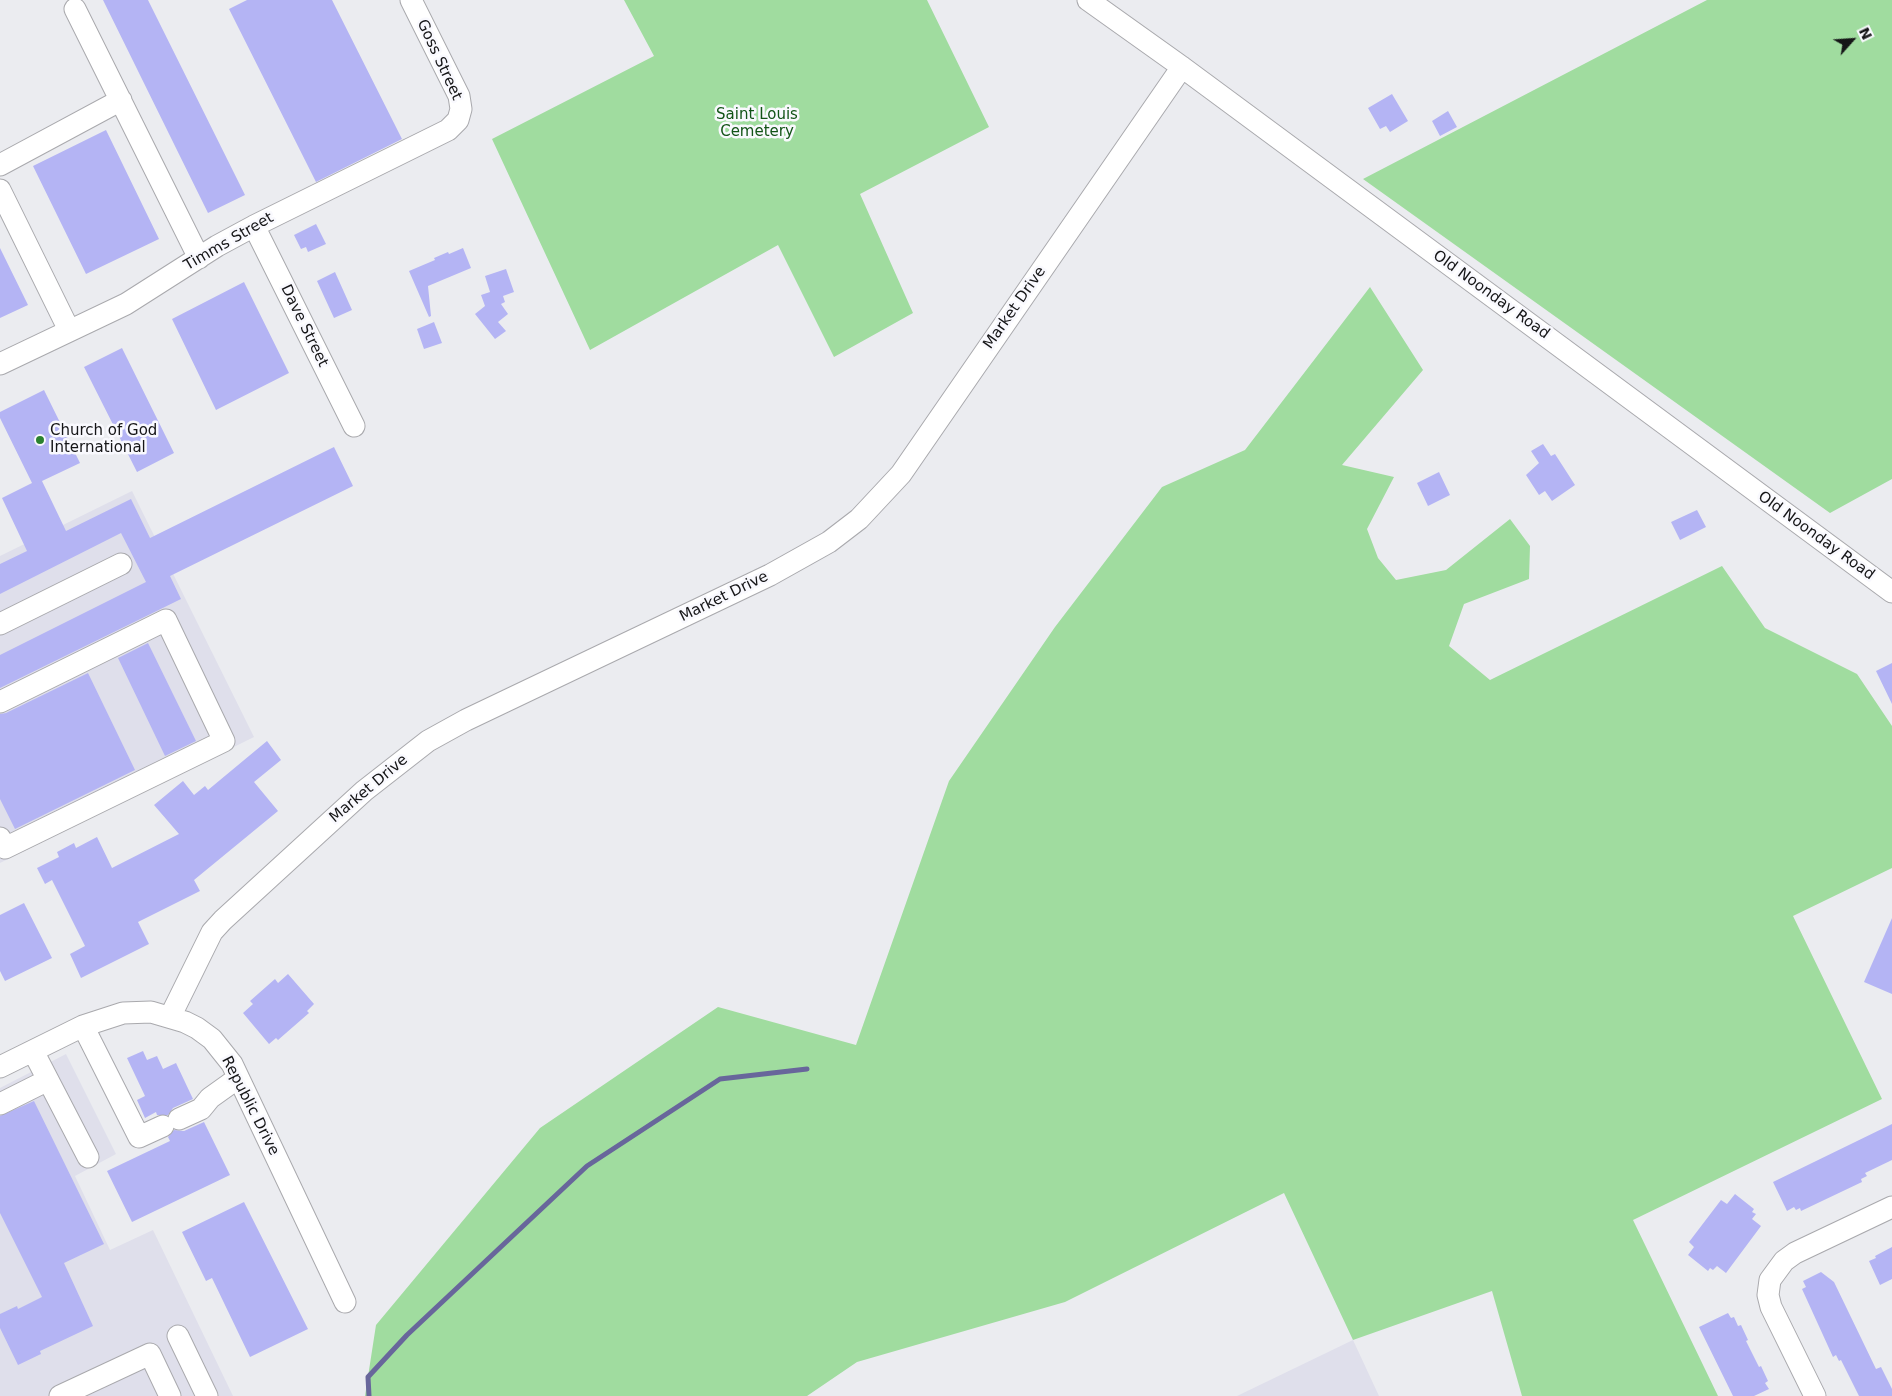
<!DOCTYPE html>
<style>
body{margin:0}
#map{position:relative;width:1892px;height:1396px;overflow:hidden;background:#ebecf0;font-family:"DejaVu Sans",sans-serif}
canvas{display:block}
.north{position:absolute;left:1827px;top:15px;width:50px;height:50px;-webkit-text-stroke:4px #f9f9fe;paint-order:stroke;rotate:64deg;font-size:14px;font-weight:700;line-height:20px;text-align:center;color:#151517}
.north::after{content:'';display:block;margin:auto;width:18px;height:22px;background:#151517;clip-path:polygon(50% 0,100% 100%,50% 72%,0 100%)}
</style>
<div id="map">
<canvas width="1892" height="1396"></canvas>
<div class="north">N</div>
</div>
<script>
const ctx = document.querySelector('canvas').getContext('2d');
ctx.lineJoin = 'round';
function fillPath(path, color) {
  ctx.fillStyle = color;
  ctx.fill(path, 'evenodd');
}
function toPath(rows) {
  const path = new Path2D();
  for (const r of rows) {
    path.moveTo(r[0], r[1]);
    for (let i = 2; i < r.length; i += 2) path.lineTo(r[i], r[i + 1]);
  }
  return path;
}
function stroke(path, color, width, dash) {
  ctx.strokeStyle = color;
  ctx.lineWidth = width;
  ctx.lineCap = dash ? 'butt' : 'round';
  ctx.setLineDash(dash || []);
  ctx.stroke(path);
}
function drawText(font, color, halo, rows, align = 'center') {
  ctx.font = font + ' "DejaVu Sans",sans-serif';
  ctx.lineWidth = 5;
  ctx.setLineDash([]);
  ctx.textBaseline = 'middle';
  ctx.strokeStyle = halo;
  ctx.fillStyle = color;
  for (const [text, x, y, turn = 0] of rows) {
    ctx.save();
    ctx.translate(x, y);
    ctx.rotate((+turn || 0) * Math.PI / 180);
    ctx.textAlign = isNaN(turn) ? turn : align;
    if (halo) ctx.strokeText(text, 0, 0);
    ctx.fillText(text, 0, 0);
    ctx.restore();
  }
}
const built = toPath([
 [132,491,254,737,0,863,0,556],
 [66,1054,116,1154,75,1176,110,1250,153,1230,233,1396,0,1396,0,1088],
 [1353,1340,1379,1396,1237,1396]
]);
const green = toPath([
 [624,0,927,0,989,127,860,194,913,313,834,357,778,245,590,350,492,139,654,56],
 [1707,0,1892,0,1892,479,1830,513,1363,179],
 [1370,287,1423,370,1342,465,1394,477,1367,529,1378,558,1396,580,1446,570,1510,519,1530,546,1529,579,1464,604,1449,646,1490,680,1722,566,1765,628,1857,674,1892,726,1892,868,1793,916,1882,1099,1633,1220,1718,1396,1522,1396,1492,1291,1353,1340,1284,1193,1065,1302,857,1362,807,1396,365,1396,376,1325,540,1128,718,1007,856,1045,949,781,1055,627,1162,487,1245,450]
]);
const stream = toPath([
 [369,1396,368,1377,407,1335,587,1166,720,1079,807,1069]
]);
const building = toPath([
 [103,0,148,0,245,195,208,213],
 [247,0,332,0,402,139,316,182,229,9],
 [1392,94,1408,121,1390,132,1386,126,1380,129,1368,108],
 [1448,111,1457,127,1440,136,1432,121],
 [106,130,159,239,86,274,33,166],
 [316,224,326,244,308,252,306,247,301,249,294,235],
 [0,248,28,305,0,318],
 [463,248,471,268,428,286,431,316,429,317,409,271,435,260,434,258,448,252,449,254],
 [506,269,514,292,503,296,505,302,501,304,508,314,498,322,506,331,495,339,475,314,485,306,481,295,490,292,485,276],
 [335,272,352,310,334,318,317,281],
 [244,282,289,373,216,410,172,319],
 [434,322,442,343,424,349,417,329],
 [122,348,174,453,137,472,84,367],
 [44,390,80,463,42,481,66,531,131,499,150,538,334,447,353,486,170,576,181,599,0,688,0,655,146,582,121,533,0,594,0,564,27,551,2,498,32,483,0,418,0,412],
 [1543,444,1551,456,1555,454,1575,485,1552,501,1545,491,1539,495,1526,475,1539,463,1531,451],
 [1439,472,1450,495,1428,506,1417,483],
 [1697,510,1706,527,1680,540,1671,522],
 [148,643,196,741,165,756,118,658],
 [1892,663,1892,704,1876,671],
 [88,673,135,770,15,829,0,799,0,714,6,713],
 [267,741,281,760,254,782,278,811,194,880,200,891,138,922,149,944,81,978,70,954,85,946,52,880,45,884,37,868,59,857,57,852,74,843,76,848,97,837,112,868,179,834,154,805,183,781,194,795,205,786,208,790],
 [24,903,52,958,5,981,0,971,0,915],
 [1892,918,1892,994,1864,982],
 [288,974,314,1004,307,1011,309,1013,278,1040,276,1038,269,1044,243,1013,253,1004,250,1001,275,979,278,983],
 [143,1051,147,1060,157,1056,163,1069,176,1063,193,1099,173,1108,168,1115,157,1115,156,1112,145,1118,137,1100,145,1096,127,1058],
 [34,1101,104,1244,64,1263,93,1326,40,1351,41,1354,18,1365,0,1328,0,1314,17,1306,18,1309,42,1297,0,1213,0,1116],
 [204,1122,230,1175,132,1222,107,1171,170,1141,168,1137,174,1130,184,1131],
 [1892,1124,1892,1160,1865,1173,1867,1176,1861,1179,1862,1182,1801,1211,1800,1208,1796,1210,1794,1207,1787,1211,1773,1182],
 [1735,1194,1754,1209,1752,1212,1756,1214,1752,1219,1761,1226,1726,1273,1717,1266,1713,1270,1710,1268,1708,1271,1688,1255,1694,1247,1689,1242,1721,1200,1727,1204],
 [244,1202,308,1329,250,1357,212,1278,206,1281,182,1232],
 [1892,1247,1892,1279,1880,1285,1869,1261,1876,1258,1875,1256],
 [1821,1272,1834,1282,1876,1369,1881,1367,1892,1389,1892,1396,1859,1396,1841,1360,1839,1361,1836,1355,1833,1357,1802,1289,1806,1287,1803,1281],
 [1728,1313,1731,1318,1734,1317,1738,1326,1741,1325,1748,1340,1746,1341,1759,1367,1761,1366,1768,1381,1765,1383,1769,1389,1754,1396,1733,1396,1699,1327]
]);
const minor = toPath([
 [1088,0,1182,67,1892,592],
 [75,9,199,258],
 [0,165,121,100],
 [0,190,69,330],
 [254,226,354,426],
 [0,364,126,304,217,246,254,226,448,130,458,120,461,109,459,96,411,0],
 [0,624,121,564],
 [0,702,166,620,224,741,5,848,0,838],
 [170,1017,212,932,223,920,364,791,428,741,466,720,770,575,829,542,859,519,901,474,1182,67],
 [83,1026,139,1137,163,1126],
 [33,1051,88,1157],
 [0,1067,83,1026,123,1013,151,1012,185,1022,197,1028,212,1039,232,1064,345,1302],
 [0,1104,48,1080],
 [179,1119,201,1109,210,1098,238,1078],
 [178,1336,207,1396],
 [60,1396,150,1354,170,1396],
 [1815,1396,1771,1307,1768,1295,1770,1280,1784,1261,1795,1253,1892,1207]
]);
const markers = [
 [40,440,5,"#2b8230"]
];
const streetNames = [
 ["Goss Street",439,60,65],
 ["Timms Street",229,242,-30],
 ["Old Noonday Road",1491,295,36],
 ["Market Drive",1015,308,-55],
 ["Dave Street",304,326,64],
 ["Old Noonday Road",1816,536,36],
 ["Market Drive",724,597,-26],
 ["Market Drive",369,789,-40],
 ["Republic Drive",250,1106,63]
];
const parkNames = [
 ["Saint Louis",757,115],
 ["Cemetery",757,132]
];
const poiNames = [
 ["Church of God",50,431],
 ["International",50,448]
];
fillPath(built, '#dfdfeb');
fillPath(green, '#a0dc9f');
stroke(stream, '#68669b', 5);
fillPath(building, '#b4b4f4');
stroke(minor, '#a9a9ad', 23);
stroke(minor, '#fff', 21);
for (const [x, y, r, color] of markers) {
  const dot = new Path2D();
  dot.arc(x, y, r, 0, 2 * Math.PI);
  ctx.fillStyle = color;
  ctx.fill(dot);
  stroke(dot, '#f9f9fe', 2);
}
drawText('15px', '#151517', '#f9f9fe', streetNames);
drawText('15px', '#125417', '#f9f9fe', parkNames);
drawText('15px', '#151517', '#f9f9fe', poiNames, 'left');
</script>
